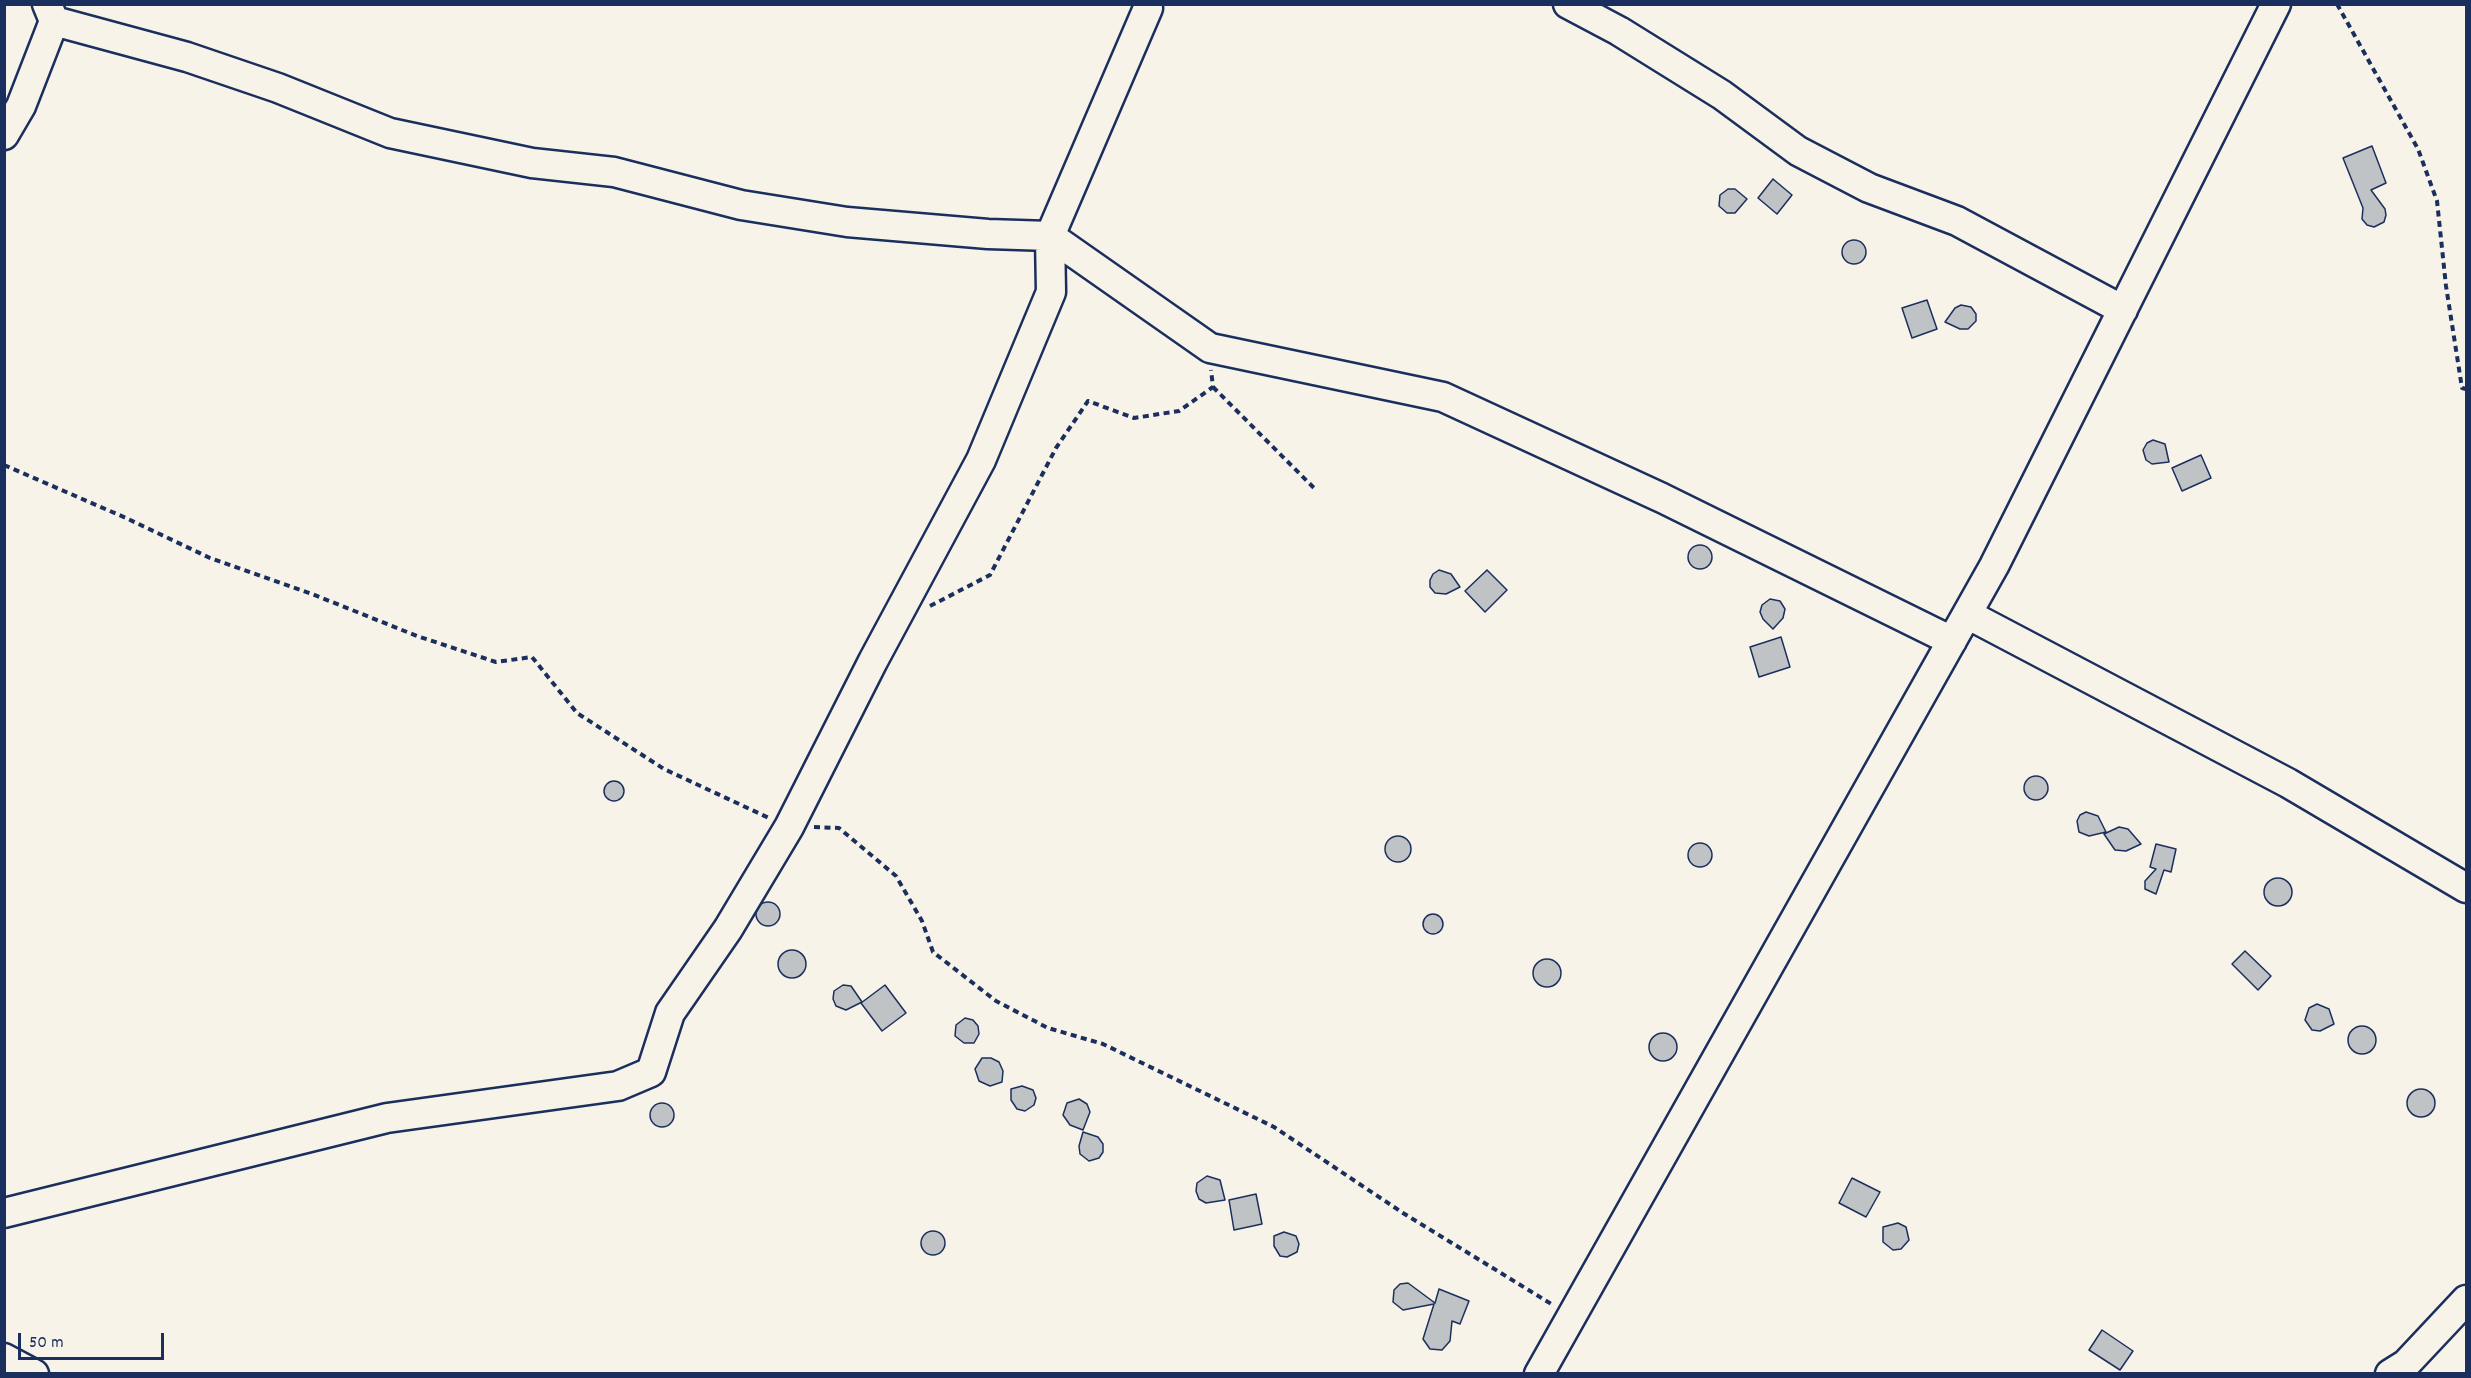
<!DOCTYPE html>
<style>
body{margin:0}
#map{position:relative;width:2471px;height:1378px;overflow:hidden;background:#f7f3e8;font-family:Dekko,sans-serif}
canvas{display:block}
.frame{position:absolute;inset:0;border:6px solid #1b2f5e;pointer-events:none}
.scale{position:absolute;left:18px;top:1333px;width:146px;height:27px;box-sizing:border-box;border:3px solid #1b2f5e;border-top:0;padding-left:8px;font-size:18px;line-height:21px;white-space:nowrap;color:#1b2f5e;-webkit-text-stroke:4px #f7f3e8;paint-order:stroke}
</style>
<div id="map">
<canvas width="2471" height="1378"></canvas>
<div class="frame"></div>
<div class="scale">50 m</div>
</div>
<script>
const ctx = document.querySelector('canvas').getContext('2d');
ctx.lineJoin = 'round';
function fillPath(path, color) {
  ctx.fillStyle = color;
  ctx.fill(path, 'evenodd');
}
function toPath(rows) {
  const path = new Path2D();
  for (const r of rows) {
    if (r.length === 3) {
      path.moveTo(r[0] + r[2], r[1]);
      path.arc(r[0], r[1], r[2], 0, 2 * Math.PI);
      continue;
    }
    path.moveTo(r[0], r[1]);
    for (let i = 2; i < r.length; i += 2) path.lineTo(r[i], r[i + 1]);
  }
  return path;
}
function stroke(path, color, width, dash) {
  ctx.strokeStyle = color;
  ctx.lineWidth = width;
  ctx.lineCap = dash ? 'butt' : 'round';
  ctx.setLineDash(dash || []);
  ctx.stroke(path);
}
const building = toPath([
 [2372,146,2386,183,2371,190,2385,209,2386,215,2384,222,2374,227,2367,225,2362,219,2363,208,2343,158,2372,146],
 [1773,179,1792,195,1777,214,1758,198,1773,179],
 [1728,189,1735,189,1747,199,1735,213,1727,213,1719,206,1720,195,1728,189],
 [1854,252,12],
 [1927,300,1937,329,1912,338,1902,308,1927,300],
 [1961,305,1971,307,1976,314,1976,321,1968,329,1960,329,1945,322,1955,308,1961,305],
 [2153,440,2165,444,2169,462,2152,464,2146,460,2143,450,2147,443,2153,440],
 [2201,455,2211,478,2182,491,2172,468,2201,455],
 [1700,557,12],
 [1439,570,1451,574,1460,587,1446,594,1435,593,1430,587,1430,580,1433,574,1439,570],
 [1487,570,1507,590,1485,612,1465,591,1487,570],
 [1770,599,1780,601,1785,609,1783,618,1773,629,1763,619,1760,612,1762,605,1770,599],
 [1781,637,1790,667,1759,677,1750,647,1781,637],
 [2036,788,12],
 [614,791,10],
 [2086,812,2098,816,2106,832,2089,836,2079,832,2077,821,2080,815,2086,812],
 [2119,827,2128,829,2141,844,2126,851,2115,850,2104,834,2119,827],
 [1398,849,13],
 [1700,855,12],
 [2156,844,2176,849,2171,872,2164,870,2156,894,2145,889,2145,881,2156,869,2150,867,2156,844],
 [2278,892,14],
 [768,914,12],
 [1433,924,10],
 [792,964,14],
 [2245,951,2271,976,2258,990,2232,964,2245,951],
 [1547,973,14],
 [843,985,851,986,862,1002,846,1010,836,1006,833,999,834,991,843,985],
 [885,985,906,1013,882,1031,861,1003,885,985],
 [2317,1004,2329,1009,2334,1024,2320,1031,2312,1030,2305,1020,2309,1008,2317,1004],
 [965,1018,973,1020,978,1026,979,1034,974,1043,964,1043,955,1036,956,1025,965,1018],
 [2362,1040,14],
 [1663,1047,14],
 [982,1058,991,1058,999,1062,1003,1071,1002,1082,990,1086,979,1081,975,1069,982,1058],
 [1022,1086,1033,1090,1036,1098,1034,1105,1025,1111,1017,1109,1011,1100,1011,1089,1022,1086],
 [2421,1103,14],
 [1079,1099,1087,1104,1090,1112,1083,1130,1070,1125,1063,1115,1067,1103,1079,1099],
 [662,1115,12],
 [1083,1132,1098,1137,1103,1144,1103,1152,1099,1158,1089,1161,1080,1154,1079,1146,1083,1132],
 [1207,1176,1220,1180,1225,1200,1206,1203,1199,1199,1196,1191,1197,1183,1207,1176],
 [1852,1178,1880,1192,1866,1217,1839,1203,1852,1178],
 [1256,1194,1262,1224,1234,1230,1229,1200,1256,1194],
 [1898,1223,1906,1227,1909,1240,1901,1249,1893,1250,1883,1242,1883,1227,1898,1223],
 [933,1243,12],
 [1284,1232,1296,1236,1299,1244,1297,1252,1287,1257,1280,1256,1274,1246,1274,1236,1284,1232],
 [1408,1283,1435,1303,1439,1289,1469,1301,1460,1324,1452,1321,1450,1341,1442,1350,1430,1349,1423,1339,1434,1304,1403,1310,1393,1302,1394,1290,1400,1284,1408,1283],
 [2102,1330,2133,1351,2120,1370,2089,1350,2102,1330]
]);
const path = toPath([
 [2337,4,2418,149,2437,201,2446,286,2462,388,2466,389],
 [1213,387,1314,488],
 [4,465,126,518,210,558,312,594,417,636,496,662,532,657,577,713,664,769,769,818],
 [930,606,990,575,1056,448,1088,401,1134,418,1179,411,1213,387,1211,370],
 [814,827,839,828,896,876,922,921,933,952,996,1001,1048,1028,1103,1044,1274,1127,1403,1213,1553,1305]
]);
const minor = toPath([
 [1568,4,1619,31,1722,95,1798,151,1869,188,1957,221,2123,310],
 [54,21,187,57,278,88,390,133,532,163,614,172,741,205,847,222,988,234,1050,236,1210,348,1443,397,1662,498,1952,641],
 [4,135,21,106,54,21,47,4],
 [1967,614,2288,783,2466,888],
 [4,1213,387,1118,618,1086,651,1072,670,1013,728,929,789,827,873,661,981,460,1051,292,1050,236,1148,8],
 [4,1358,34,1374],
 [1539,1374,1994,566,2276,4],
 [2390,1374,2406,1364,2466,1300]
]);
fillPath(building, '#c0c3c5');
stroke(building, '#1b2f5e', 1.5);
stroke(minor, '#1b2f5e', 33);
stroke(path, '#1b2f5e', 4, [6, 4.5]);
stroke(minor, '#f7f3e8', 28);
</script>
